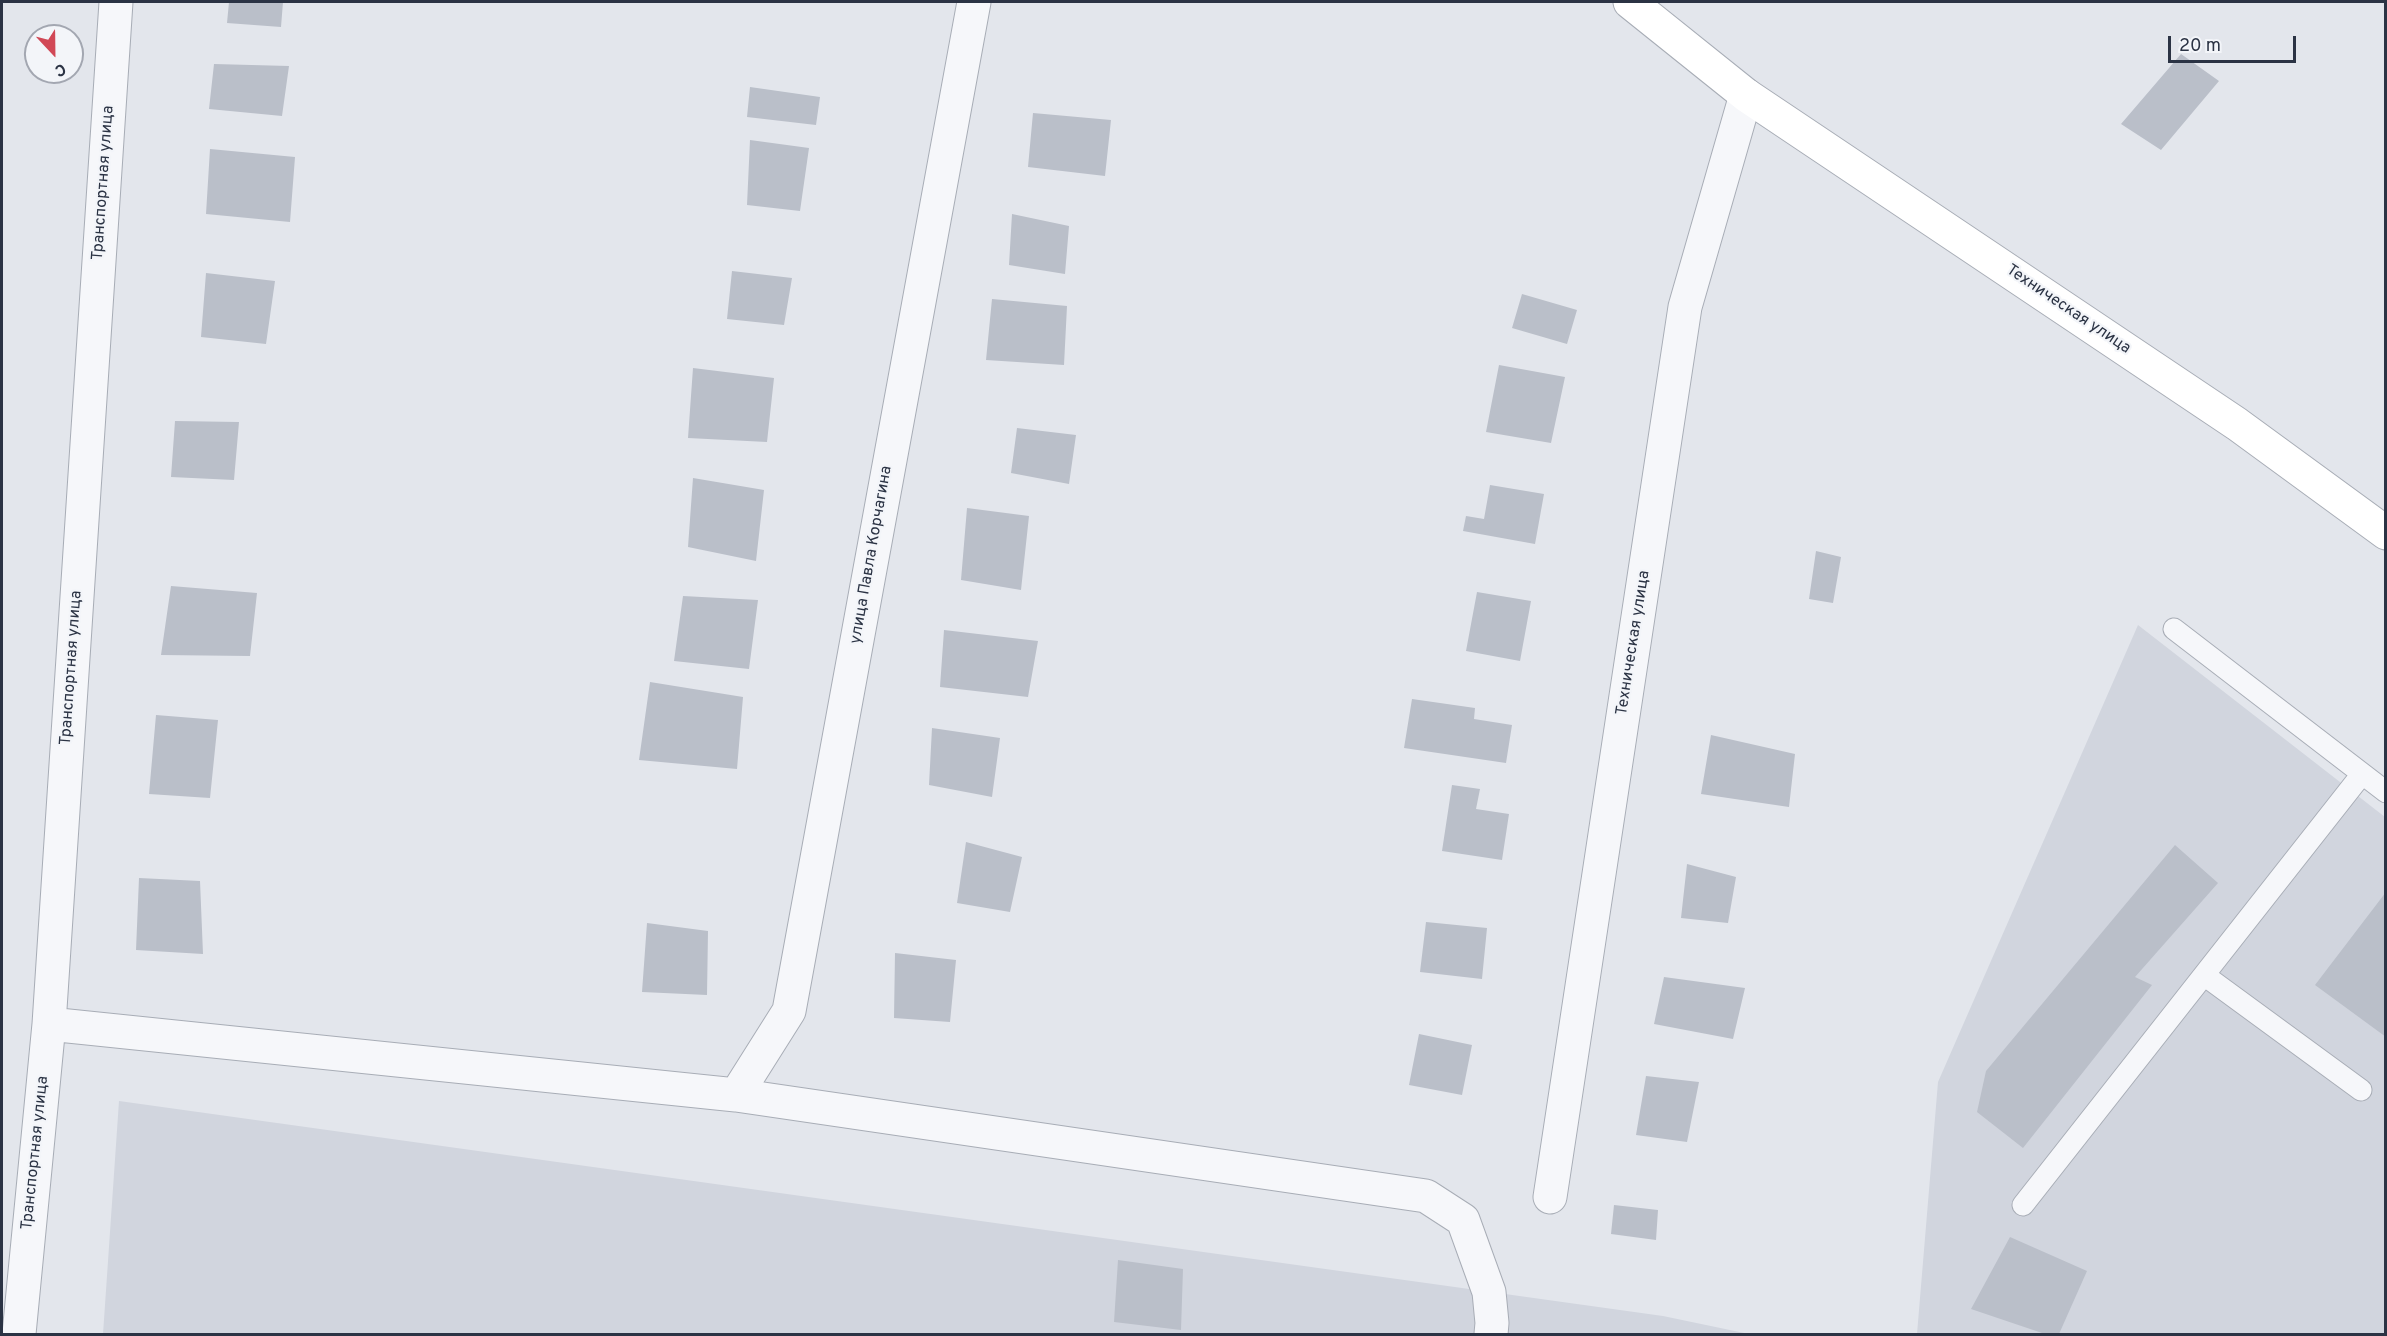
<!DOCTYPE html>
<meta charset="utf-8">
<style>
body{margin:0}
#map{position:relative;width:2387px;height:1336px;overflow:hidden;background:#e3e6ec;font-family:Overpass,sans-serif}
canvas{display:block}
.frame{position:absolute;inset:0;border:3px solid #2b3344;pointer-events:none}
.north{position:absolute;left:24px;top:24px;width:60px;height:60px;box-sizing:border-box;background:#f3f5f9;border:2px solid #a3a7b1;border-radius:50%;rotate:158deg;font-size:16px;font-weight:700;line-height:24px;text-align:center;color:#2b3344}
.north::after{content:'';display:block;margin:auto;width:21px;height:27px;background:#d14856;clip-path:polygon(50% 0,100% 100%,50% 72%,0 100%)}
.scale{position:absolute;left:2168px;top:36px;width:128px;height:27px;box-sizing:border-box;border:3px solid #2b3344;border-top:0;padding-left:8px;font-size:18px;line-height:21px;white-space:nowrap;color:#2b3344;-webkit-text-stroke:4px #f3f5f9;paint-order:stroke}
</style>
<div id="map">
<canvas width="2387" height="1336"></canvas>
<div class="frame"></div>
<div class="north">С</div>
<div class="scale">20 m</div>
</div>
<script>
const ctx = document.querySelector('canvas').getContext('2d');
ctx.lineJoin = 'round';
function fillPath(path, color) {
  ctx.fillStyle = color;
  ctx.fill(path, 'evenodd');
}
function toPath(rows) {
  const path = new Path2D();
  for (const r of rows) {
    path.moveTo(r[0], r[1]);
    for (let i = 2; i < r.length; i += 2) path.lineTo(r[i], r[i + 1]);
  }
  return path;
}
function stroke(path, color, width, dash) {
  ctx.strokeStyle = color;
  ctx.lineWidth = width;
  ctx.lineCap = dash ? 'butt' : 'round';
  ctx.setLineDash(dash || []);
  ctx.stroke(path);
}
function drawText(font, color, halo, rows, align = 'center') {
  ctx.font = font + ' Overpass,sans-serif';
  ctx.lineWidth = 4.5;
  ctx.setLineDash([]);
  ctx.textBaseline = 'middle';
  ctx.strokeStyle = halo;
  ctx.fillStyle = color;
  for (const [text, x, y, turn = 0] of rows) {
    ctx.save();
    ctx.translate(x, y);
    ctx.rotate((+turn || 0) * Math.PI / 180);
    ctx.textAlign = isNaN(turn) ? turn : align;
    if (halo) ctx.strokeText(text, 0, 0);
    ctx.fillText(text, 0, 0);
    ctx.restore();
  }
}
const built = toPath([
 [2138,625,2385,817,2385,1334,1917,1334,1938,1082],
 [119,1101,1663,1316,1749,1334,103,1334]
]);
const building = toPath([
 [229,2,283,2,281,27,227,23],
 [2181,54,2219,81,2161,150,2121,124],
 [214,64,289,66,282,116,209,109],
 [750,87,820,97,816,125,747,117],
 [1033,113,1111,120,1105,176,1028,167],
 [750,140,809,148,800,211,747,205],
 [210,149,295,157,290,222,206,214],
 [1012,214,1069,226,1065,274,1009,265],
 [732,271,792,278,784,325,727,319],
 [206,273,275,281,266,344,201,337],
 [1522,294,1577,310,1567,344,1512,328],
 [992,299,1067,306,1064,365,986,360],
 [1499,365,1565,377,1551,443,1486,432],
 [693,368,774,378,767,442,688,438],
 [175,421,239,422,234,480,171,477],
 [1017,428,1076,435,1069,484,1011,473],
 [693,478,764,490,756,561,688,547],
 [1490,485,1544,494,1535,544,1463,531,1466,516,1484,519],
 [967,508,1029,516,1021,590,961,580],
 [1816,551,1841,557,1833,603,1809,599],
 [171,586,257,593,250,656,161,655],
 [1477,592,1531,601,1520,661,1466,651],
 [683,596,758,600,749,669,674,661],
 [944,630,1038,641,1028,697,940,687],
 [650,682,743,697,737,769,639,760],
 [1412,699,1475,708,1474,719,1512,725,1506,763,1404,748],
 [156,715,218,720,210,798,149,794],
 [932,728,1000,738,992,797,929,785],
 [1711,735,1795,754,1789,807,1701,794],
 [1452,785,1480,789,1476,809,1509,814,1502,860,1442,851],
 [966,842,1022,857,1010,912,957,903],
 [2175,845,2218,883,2135,977,2152,985,2023,1148,1977,1112,1986,1071],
 [1687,864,1736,877,1728,923,1681,918],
 [139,878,200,881,203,954,136,950],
 [2386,892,2386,1037,2315,985],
 [1426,922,1487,928,1482,979,1420,972],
 [647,923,708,931,707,995,642,992],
 [895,953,956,960,950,1022,894,1018],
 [1664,977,1745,988,1733,1039,1654,1024],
 [1419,1034,1472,1045,1462,1095,1409,1085],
 [1646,1076,1699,1082,1687,1142,1636,1135],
 [1614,1205,1658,1210,1656,1240,1611,1234],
 [2010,1237,2087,1271,2059,1334,2045,1334,1971,1309],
 [1118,1260,1183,1269,1181,1330,1114,1322]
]);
const service = toPath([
 [2174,629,2386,792],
 [2204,975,2361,1090],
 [2023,1205,2362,774]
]);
const minor = toPath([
 [49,1024,736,1095,1426,1196,1463,1220,1489,1292,1492,1323,1491,1334],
 [736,1095,789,1011,974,2],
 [1550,1197,1685,307,1746,95],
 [19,1334,49,1024,116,2]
]);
const secondary = toPath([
 [1630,2,1746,95,2237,424,2386,533]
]);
const streetNames = [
 ["Транспортная улица",104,183,-86],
 ["Техническая улица",2068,310,34],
 ["улица Павла Корчагина",872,555,-80],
 ["Техническая улица",1634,643,-81],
 ["Транспортная улица",72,668,-86],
 ["Транспортная улица",36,1153,-84]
];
fillPath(built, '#d1d5de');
fillPath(building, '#babfc9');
stroke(service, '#a8adb6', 23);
stroke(minor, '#a8adb6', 35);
stroke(secondary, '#a8adb6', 35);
stroke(service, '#f6f7fa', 21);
stroke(minor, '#f6f7fa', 33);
stroke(secondary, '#fff', 33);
drawText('16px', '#2b3344', '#f3f5f9', streetNames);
</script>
